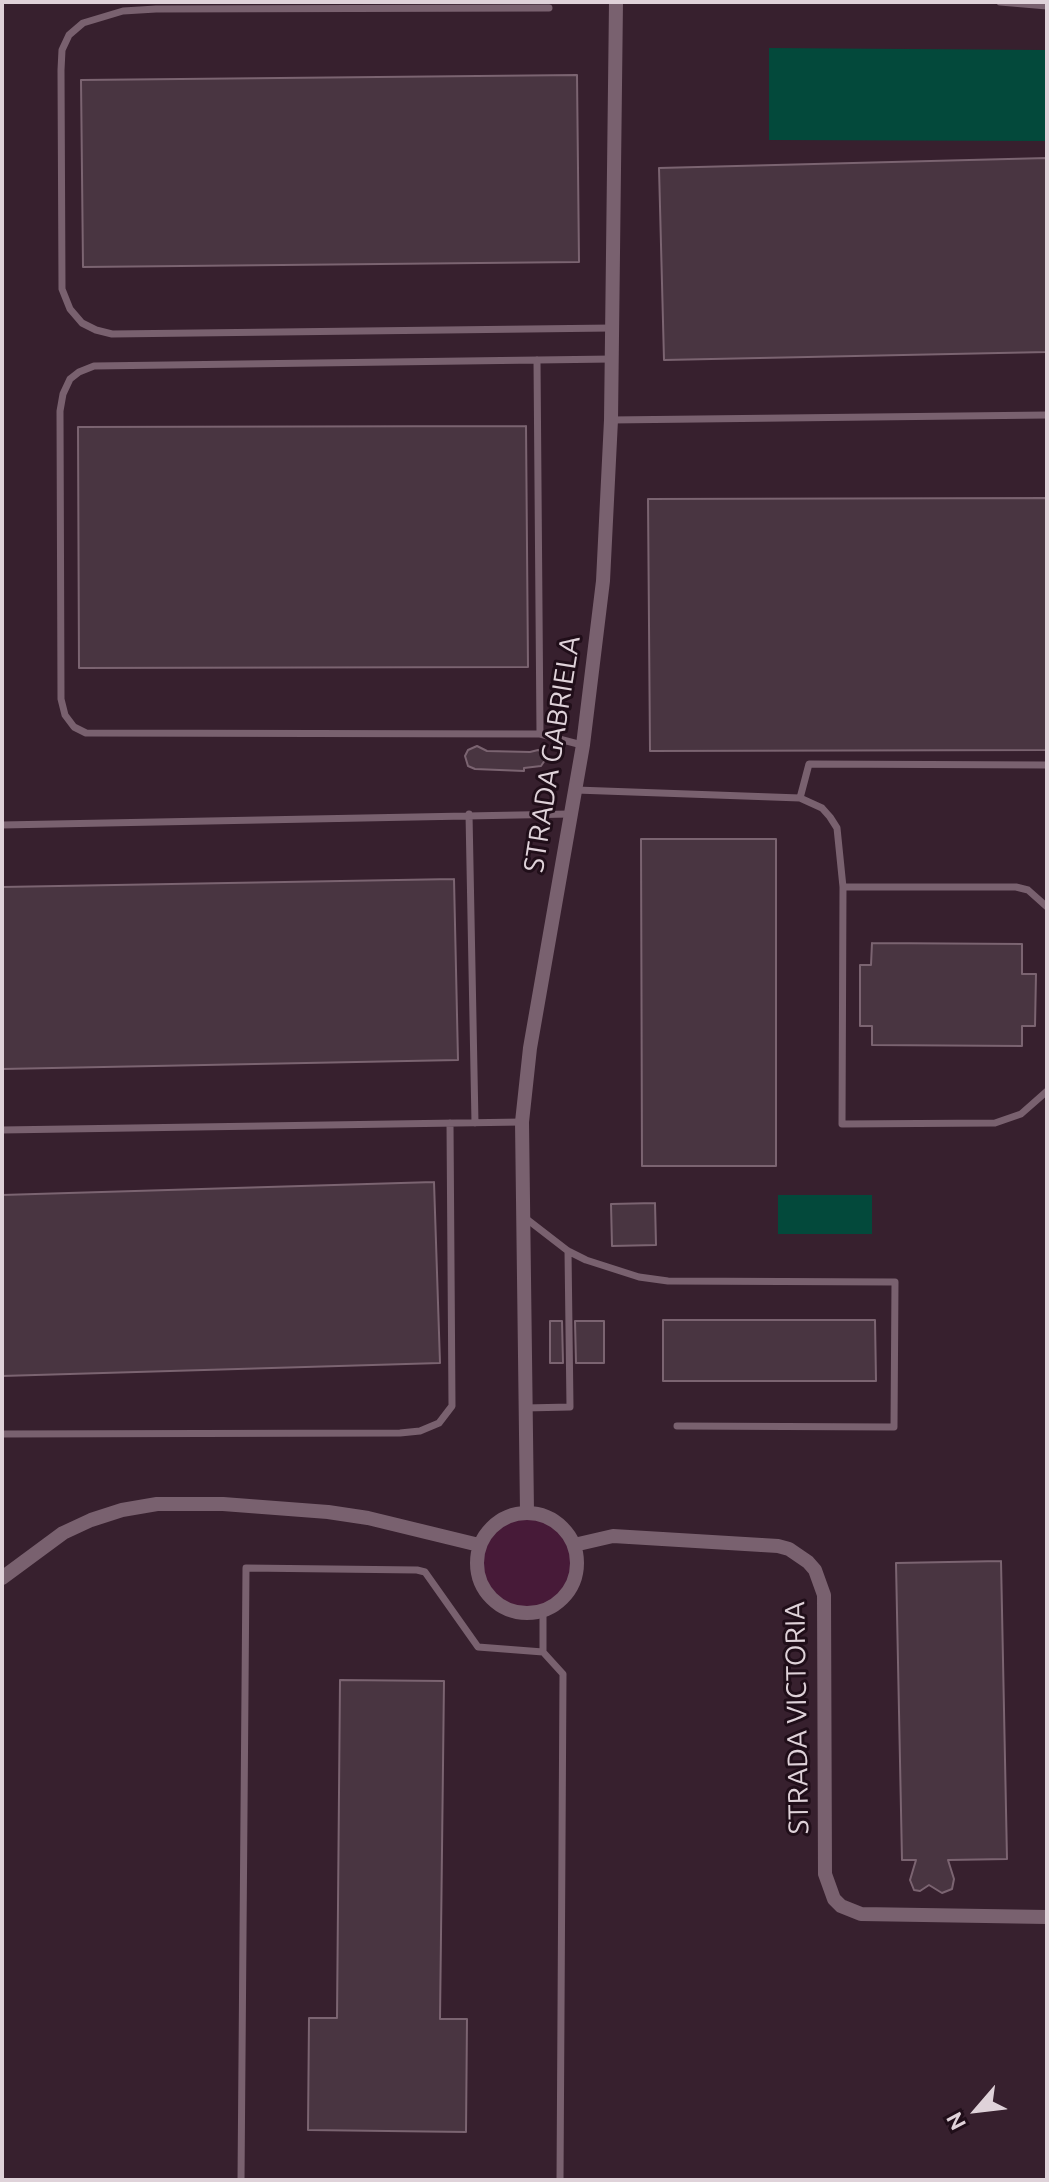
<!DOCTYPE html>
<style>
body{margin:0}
#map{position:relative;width:1049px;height:2182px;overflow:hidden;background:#2a1823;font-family:Ubuntu,sans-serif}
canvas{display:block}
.frame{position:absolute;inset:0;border:4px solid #dfd2d9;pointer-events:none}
.north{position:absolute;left:937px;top:2070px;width:80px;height:80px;-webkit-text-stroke:6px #200e19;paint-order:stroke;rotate:242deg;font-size:22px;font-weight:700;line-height:32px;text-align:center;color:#dfd2d9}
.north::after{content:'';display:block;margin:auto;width:28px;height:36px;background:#dfd2d9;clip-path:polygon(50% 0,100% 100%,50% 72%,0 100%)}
</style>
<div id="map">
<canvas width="1049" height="2182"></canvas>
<div class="frame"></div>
<div class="north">N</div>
</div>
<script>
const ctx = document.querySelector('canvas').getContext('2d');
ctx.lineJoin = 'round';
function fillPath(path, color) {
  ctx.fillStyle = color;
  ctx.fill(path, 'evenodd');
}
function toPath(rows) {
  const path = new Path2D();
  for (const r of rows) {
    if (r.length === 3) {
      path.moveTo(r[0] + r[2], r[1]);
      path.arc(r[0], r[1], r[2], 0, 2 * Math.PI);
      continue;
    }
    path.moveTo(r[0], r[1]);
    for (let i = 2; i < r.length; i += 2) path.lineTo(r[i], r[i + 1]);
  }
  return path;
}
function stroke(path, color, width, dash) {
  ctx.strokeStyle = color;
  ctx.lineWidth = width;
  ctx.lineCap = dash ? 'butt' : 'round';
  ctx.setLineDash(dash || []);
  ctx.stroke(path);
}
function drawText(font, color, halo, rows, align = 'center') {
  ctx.font = font + ' Ubuntu,sans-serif';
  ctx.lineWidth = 6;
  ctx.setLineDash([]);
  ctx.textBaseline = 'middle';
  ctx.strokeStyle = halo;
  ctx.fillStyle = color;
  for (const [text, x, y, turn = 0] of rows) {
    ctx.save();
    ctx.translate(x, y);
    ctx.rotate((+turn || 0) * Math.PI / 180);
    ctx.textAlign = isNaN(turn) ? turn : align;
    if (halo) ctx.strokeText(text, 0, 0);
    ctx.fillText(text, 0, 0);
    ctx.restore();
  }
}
const built = toPath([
 [2,2,1047,2,1047,2180,2,2180]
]);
const green = toPath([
 [527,1563,50]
]);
const water = toPath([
 [769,48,1047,50,1047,141,769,140],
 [778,1195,872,1195,872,1234,778,1234]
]);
const building = toPath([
 [577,75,579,262,83,267,81,80,577,75],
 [1047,158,1047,352,664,360,659,168,1047,158],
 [526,426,528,667,79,668,78,427,526,426],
 [1047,498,1047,750,650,751,648,499,1047,498],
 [477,746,487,751,530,752,538,750,543,752,545,760,541,766,524,768,524,771,475,769,468,766,465,756,468,750,477,746],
 [641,839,776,839,776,1166,642,1166,641,839],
 [454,879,458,1060,2,1069,2,887,454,879],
 [872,943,1022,944,1022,974,1036,974,1035,1026,1022,1026,1022,1046,872,1045,872,1026,860,1026,860,965,871,965,872,943],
 [434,1182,440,1363,2,1376,2,1195,434,1182],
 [655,1203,656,1245,612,1246,611,1204,655,1203],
 [663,1320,875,1320,876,1381,663,1381,663,1320],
 [550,1321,562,1321,563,1363,550,1363,550,1321],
 [575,1321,604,1321,604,1363,576,1363,575,1321],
 [1001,1561,1007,1859,948,1860,954,1879,952,1889,942,1893,929,1885,920,1891,914,1890,910,1880,916,1860,902,1860,896,1563,1001,1561],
 [340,1680,444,1681,440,2019,467,2019,466,2132,308,2130,309,2018,337,2018,340,1680]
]);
const service = toPath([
 [1000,2,1047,6],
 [549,8,156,9,123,11,83,23,69,35,62,50,61,70,62,289,70,309,82,323,96,330,112,334,612,328],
 [537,360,540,734],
 [611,420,1047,415],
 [582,745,540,734,86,733,74,727,65,715,61,699,60,411,63,394,70,379,79,372,94,366,612,359],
 [576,790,800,798,822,808,830,817,837,828,843,887,842,1124,995,1123,1021,1114,1047,1091],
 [800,798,809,764,1047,765],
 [469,814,475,1123],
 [2,825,570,814],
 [843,887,1016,887,1028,890,1047,907],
 [2,1130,522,1122],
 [524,1217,568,1251,586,1260,639,1277,668,1281,895,1282,894,1427,677,1426],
 [525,1408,570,1407,568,1251],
 [2,1434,400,1433,420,1431,439,1423,452,1406,450,1123],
 [543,1652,543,1611],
 [241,2180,246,1568,417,1570,425,1572,478,1647,543,1652,563,1674,560,2180]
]);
const minor = toPath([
 [527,1512,522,1122,530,1048,583,745,603,581,611,420,616,2],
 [527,1563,50],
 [574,1545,613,1536,778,1546,789,1549,808,1562,815,1570,824,1595,825,1874,834,1899,841,1906,861,1914,1047,1917],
 [2,1578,63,1533,91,1520,122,1510,157,1504,223,1504,328,1512,368,1518,479,1545]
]);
const streetNames = [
 ["STRADA GABRIELA",552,754,-81],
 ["STRADA VICTORIA",797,1718,-91]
];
fillPath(built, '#37202e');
fillPath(green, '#471a38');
fillPath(water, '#03493b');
fillPath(building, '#493541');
stroke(building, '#7b6471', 2);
stroke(service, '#79616f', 7);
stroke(minor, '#79616f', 14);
drawText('28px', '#dfd2d9', '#200e19', streetNames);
</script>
